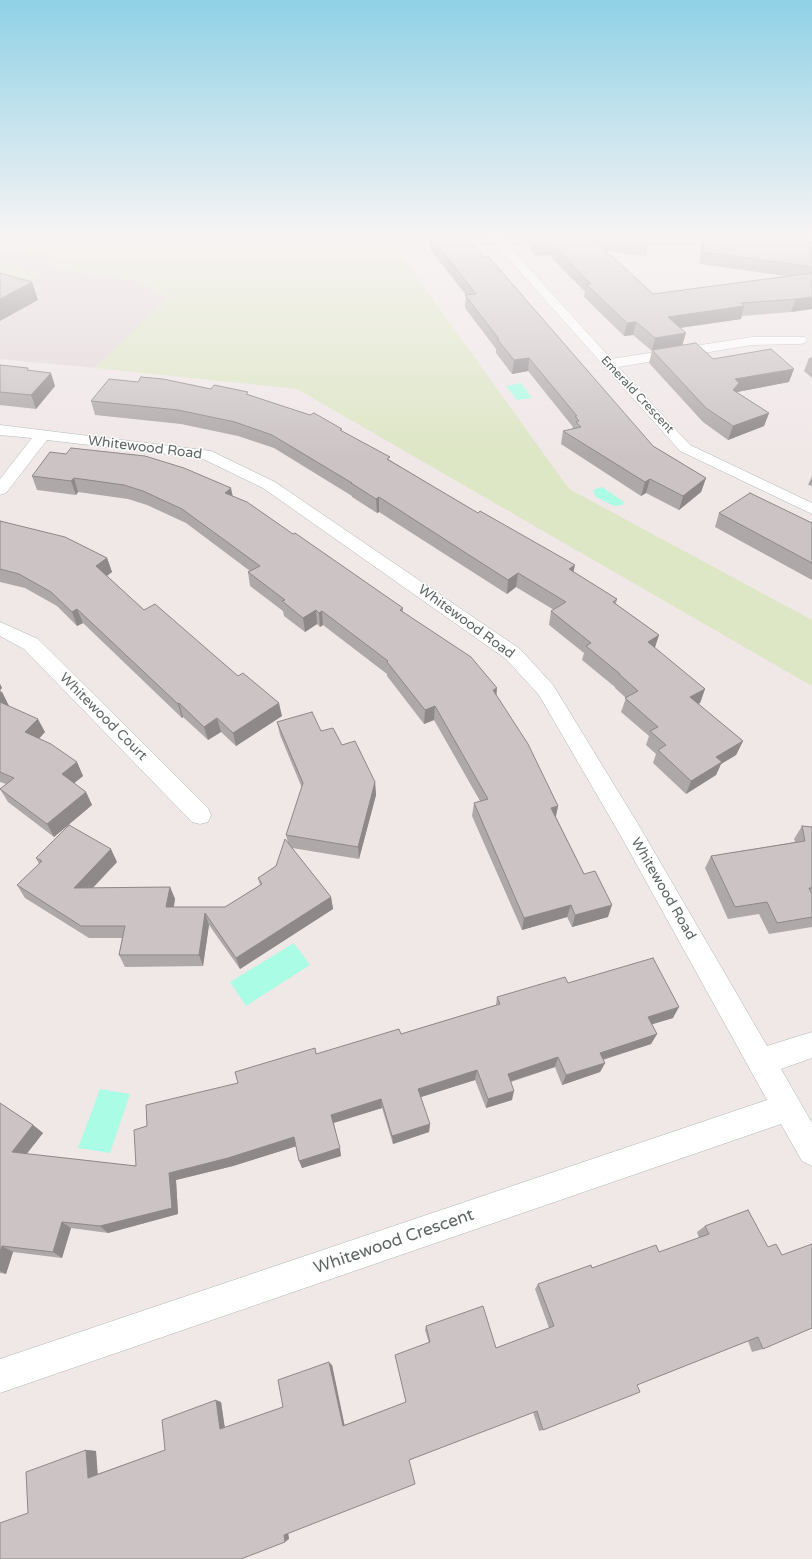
<!DOCTYPE html>
<style>
body{margin:0}
canvas{display:block;background:#f0e7e7}
</style>
<canvas width="812" height="1559"></canvas>
<script>
const ctx = document.querySelector('canvas').getContext('2d');
ctx.lineJoin = 'round';
function fillPath(path, color) {
  ctx.fillStyle = color;
  ctx.fill(path, 'evenodd');
}
function toPath(rows) {
  const path = new Path2D();
  for (const r of rows) {
    path.moveTo(r[0], r[1]);
    for (let i = 2; i < r.length; i += 2) path.lineTo(r[i], r[i + 1]);
  }
  return path;
}
function stroke(path, color, width, dash) {
  ctx.strokeStyle = color;
  ctx.lineWidth = width;
  ctx.lineCap = dash ? 'butt' : 'round';
  ctx.setLineDash(dash || []);
  ctx.stroke(path);
}
function drawText(font, color, halo, rows, align = 'center') {
  ctx.font = font + ' "Varela Round",sans-serif';
  ctx.lineWidth = 3;
  ctx.setLineDash([]);
  ctx.textBaseline = 'middle';
  ctx.strokeStyle = halo;
  ctx.fillStyle = color;
  for (const [text, x, y, turn = 0] of rows) {
    ctx.save();
    ctx.translate(x, y);
    ctx.rotate((+turn || 0) * Math.PI / 180);
    ctx.textAlign = isNaN(turn) ? turn : align;
    if (halo) ctx.strokeText(text, 0, 0);
    ctx.fillText(text, 0, 0);
    ctx.restore();
  }
}
const education = toPath([
 [0,248,53,256,55,268,138,281,168,298,95,368,0,359]
]);
const green = toPath([
 [0,237,468,237,473,242,399,252,569,489,812,620,812,686,297,389,95,368,168,297,138,281,55,268,47,263,53,256,0,248],
 [3,263,41,274,15,288,0,283,0,265]
]);
const water = toPath([
 [521,383,532,398,517,400,506,386],
 [602,487,624,502,622,505,614,506,596,497,593,490],
 [294,943,310,965,246,1006,230,982],
 [100,1089,130,1094,110,1153,78,1148]
]);
const street = toPath([
 [489,237,501,237,611,359,752,337,805,337,807,340,805,343,800,344,752,345,618,367,690,445,812,503,812,514,680,451,489,237],
 [747,237,812,239,812,245,753,240,749,239,747,237],
 [0,425,211,451,275,482,520,649,553,685,638,824,767,1046,812,1032,812,1058,781,1069,812,1123,812,1166,802,1161,781,1124,0,1393,0,1359,767,1100,622,838,539,695,506,659,263,488,201,458,47,440,6,493,0,495,0,479,32,438,0,435,0,425],
 [0,622,38,639,208,808,211,815,208,822,200,824,192,822,24,649,0,636,0,622]
]);
const wall = toPath([
 [430,237,467,237,653,446,706,478,701,492,679,510,646,493,641,496,561,444,563,431,572,429,573,427,528,371,512,374,496,353,496,349,465,308,466,295,430,249],
 [524,237,648,237,648,244,646,256,606,251,653,294,786,276,700,264,701,237,748,237,812,242,812,309,791,312,742,316,741,319,680,328,683,345,713,359,789,382,737,392,769,413,764,426,728,440,703,422,649,363,652,351,633,335,624,336,584,297,585,292,549,255,541,256,534,254],
 [812,357,812,378,804,371,809,358],
 [0,365,29,370,55,386,36,409,0,405],
 [138,382,211,389,248,395,342,431,574,572,617,599,616,604,659,635,655,648,705,689,700,703,698,704,743,741,736,755,721,764,716,775,686,794,653,763,656,754,646,745,649,736,621,712,626,698,615,688,615,687,582,660,584,653,549,625,551,611,554,610,516,587,507,594,379,512,377,513,352,497,352,496,274,448,238,436,181,424,95,415,91,401],
 [50,452,233,496,403,608,403,612,496,695,558,806,556,817,584,874,608,917,572,927,567,917,522,930,472,816,474,803,480,801,434,720,424,724,387,676,387,674,323,625,320,627,317,624,305,632,284,616,283,611,250,586,248,572,250,571,186,523,147,505,128,499,78,492,76,495,37,490,32,476],
 [812,476,812,486,808,485],
 [719,513,812,523,812,580,715,527],
 [0,521,107,558,112,572,107,576,144,610,282,716,236,746,221,732,208,740,183,717,182,718,83,623,77,626,57,606,25,588,0,582],
 [0,684,2,688,0,690,2,692,9,706,45,732,39,739,77,762,83,776,74,783,86,792,92,805,54,837,8,802,0,789,6,784,0,782],
 [277,722,321,731,342,745,375,782,376,795,359,859,292,848,331,897,333,909,240,969,209,925,203,966,125,967,119,955,122,938,89,938,25,898,17,885,39,864,36,858,117,862,93,888,170,887,175,899,174,907,225,907,260,885,258,878,276,866,288,843,286,835,302,788,280,735],
 [802,826,812,827,812,927,769,934,759,914,728,919,705,868,711,856,795,842,794,839],
 [568,983,673,1018,652,1024,657,1034,651,1044,603,1060,605,1063,600,1072,562,1085,555,1067,511,1082,512,1100,486,1108,475,1080,421,1097,430,1124,429,1132,393,1144,382,1108,334,1123,341,1156,302,1168,296,1146,233,1166,176,1180,178,1214,108,1233,71,1228,62,1258,13,1252,6,1274,0,1273,0,1103,33,1125,43,1133,26,1154,136,1166,147,1126,238,1083,316,1054,401,1034,496,1005,497,997],
 [705,1226,763,1349,752,1352,748,1341,637,1385,543,1430,539,1431,533,1412,409,1460,288,1533,289,1539,28,1513,86,1450,96,1451,97,1474,165,1450,221,1402,225,1428,283,1407,332,1365,344,1425,406,1402,395,1355,429,1343,425,1330,426,1326,496,1348,549,1328,535,1289,538,1284,592,1268,659,1252,699,1238,697,1232]
]);
const shadedWall = toPath([
 [32,282,38,300,0,321,0,299],
 [812,297,812,309,791,312,796,299],
 [744,306,741,319,665,330,668,317],
 [636,322,633,335,624,336,627,323],
 [686,333,682,346,652,350,652,351,655,338],
 [529,358,528,371,512,374,514,360],
 [794,369,789,382,737,392,729,403,735,379],
 [51,373,55,386,36,409,31,395],
 [769,413,764,426,728,440,733,426],
 [74,478,78,492,76,495,71,481],
 [706,478,701,492,679,510,683,496],
 [650,479,646,493,641,496,645,482],
 [231,488,234,502,225,493],
 [379,497,379,512,377,513,376,499],
 [107,558,112,572,101,580,96,566],
 [575,565,572,579,569,569],
 [518,573,516,587,507,594,508,580],
 [77,609,83,623,77,626,72,612],
 [316,610,317,624,305,632,303,618],
 [322,611,323,625,320,627,319,613],
 [659,635,654,649,648,642],
 [0,684,2,688,0,690,1,693,2,692,9,706,1,713,0,710],
 [497,688,496,702,493,690],
 [705,689,700,703,685,711,690,697],
 [179,703,183,717,182,718,178,704],
 [279,703,282,716,236,746,233,733],
 [435,706,434,720,424,724,425,710],
 [217,718,221,732,208,740,204,727],
 [38,719,45,732,32,746,25,732],
 [743,741,736,755,721,764,716,775,686,794,691,781,716,757],
 [77,762,83,776,68,788,62,774],
 [375,782,376,795,359,859,358,847],
 [86,792,92,805,54,837,47,824],
 [558,806,555,819,551,808],
 [111,849,117,862,81,900,74,888],
 [170,887,175,899,171,919,166,907],
 [331,897,333,909,240,969,236,958],
 [571,905,567,917,522,930,524,918],
 [612,905,608,917,572,927,575,915],
 [205,913,209,925,203,966,199,955],
 [679,1007,673,1018,643,1027,648,1017],
 [657,1034,651,1044,595,1062,600,1053],
 [558,1057,555,1067,505,1083,508,1074],
 [605,1063,600,1072,562,1085,566,1075],
 [477,1070,475,1080,418,1098,418,1089],
 [514,1091,512,1100,486,1108,488,1099],
 [381,1099,382,1108,333,1123,331,1115],
 [430,1124,429,1132,393,1144,392,1136],
 [33,1125,43,1133,22,1160,12,1152],
 [294,1137,297,1146,233,1166,176,1180,178,1214,108,1233,100,1226,169,1173],
 [340,1148,341,1156,302,1168,299,1161],
 [62,1222,71,1228,62,1258,53,1252],
 [2,1246,13,1252,6,1274,0,1271,0,1252],
 [329,1362,332,1365,345,1427,343,1426],
 [216,1400,221,1402,225,1430,220,1429],
 [86,1450,96,1451,98,1477,88,1478],
 [288,1533,289,1539,285,1542,284,1535]
]);
const building = toPath([
 [431,237,467,237,484,257,488,256,653,446,706,478,683,496,650,479,645,482,563,431,581,427,576,422,579,421,575,416,577,416,529,358,514,360,497,339,499,339,465,295,476,294,431,237],
 [532,237,591,237,653,294,812,273,812,297,796,299,741,303,744,306,668,317,686,333,655,338,636,322,627,323,586,284,591,284,551,243,542,243,535,241,532,237],
 [597,237,648,237,648,244,597,237],
 [704,237,748,237,812,242,812,267,704,252,704,237],
 [0,273,32,282,0,299,0,273],
 [696,343,713,359,771,349,794,369,735,379,739,383,733,390,769,413,733,426,706,408,652,350,696,343],
 [0,365,28,368,27,370,51,373,31,395,0,392,0,365],
 [141,377,163,379,211,389,214,385,248,392,246,394,310,415,314,413,342,429,340,430,390,457,387,459,478,513,480,511,575,565,569,569,617,599,613,602,659,635,648,642,705,689,690,697,743,741,716,757,722,762,691,781,658,750,666,745,650,731,658,727,625,698,638,691,619,674,620,674,586,646,591,643,551,611,566,602,518,573,508,580,379,497,376,499,351,483,352,483,272,435,235,422,178,410,91,401,109,379,138,382,141,377],
 [71,448,145,456,184,468,231,488,225,493,247,502,293,534,295,533,403,608,400,610,471,657,497,688,493,690,528,744,558,806,551,808,584,874,595,871,612,905,575,915,571,905,524,918,474,803,488,799,435,706,425,710,387,662,388,661,322,611,319,613,316,610,303,618,282,601,285,600,248,572,260,566,182,509,143,491,124,485,74,478,71,481,32,476,50,452,66,454,71,448],
 [750,493,812,523,812,563,719,513,750,493],
 [0,521,65,537,107,558,96,566,144,610,155,604,238,676,243,673,279,703,233,733,217,718,204,727,179,703,178,704,77,609,72,612,51,592,19,574,0,569,0,521],
 [0,702,38,719,25,732,51,744,77,762,62,774,86,792,47,824,0,789,14,778,0,772,0,702],
 [312,712,321,731,333,728,342,745,355,741,375,782,358,847,286,835,303,783,277,722,312,712],
 [69,825,111,849,74,888,170,887,166,907,225,907,262,884,258,878,276,866,285,839,331,897,236,958,205,913,199,955,119,955,125,926,81,926,17,885,42,861,36,858,69,825],
 [802,826,812,827,812,888,809,888,812,894,812,917,777,923,767,902,735,907,711,856,805,841,802,826],
 [653,958,679,1007,648,1017,657,1034,600,1053,605,1063,566,1075,558,1057,508,1074,514,1091,488,1099,477,1070,418,1089,430,1124,392,1136,381,1099,331,1115,340,1148,299,1161,294,1137,228,1158,169,1173,172,1208,100,1226,62,1222,53,1252,2,1246,0,1252,0,1103,33,1125,12,1152,136,1166,134,1130,147,1126,146,1105,238,1083,235,1072,315,1048,316,1054,399,1029,401,1034,500,1004,497,997,565,977,568,983,653,958],
 [748,1210,768,1247,776,1244,782,1255,812,1244,812,1328,763,1349,758,1337,637,1385,640,1392,543,1430,537,1411,409,1460,415,1484,284,1535,285,1542,241,1559,0,1559,0,1523,28,1513,26,1472,86,1450,88,1478,165,1450,162,1420,216,1400,220,1429,283,1407,278,1380,329,1362,343,1426,406,1402,395,1355,430,1342,426,1326,483,1306,496,1348,554,1326,538,1284,591,1265,592,1268,656,1245,659,1252,709,1234,705,1226,748,1210]
]);
const farStreetnames = [
 ["Emerald Crescent",637,395,47]
];
const streetNames = [
 ["Whitewood Road",145,448,7],
 ["Whitewood Road",466,622,36],
 ["Whitewood Court",103,717,45],
 ["Whitewood Road",663,889,60]
];
const nearStreetnames = [
 ["Whitewood Crescent",394,1242,-19]
];
fillPath(education, '#e3d8d8');
fillPath(green, '#dde6c5');
fillPath(water, '#abfce4');
stroke(street, '#afb6b5', 1);
fillPath(street, '#fff');
fillPath(wall, '#afa8a9');
fillPath(shadedWall, '#8e8889');
fillPath(building, '#cbc3c4');
stroke(building, '#8e8889', 1);
const sky = ctx.createLinearGradient(0, 0, 0, 455);
sky.addColorStop(0, '#8fd1e6');
sky.addColorStop(0.52, '#f8f4f4');
sky.addColorStop(1, '#f8f4f400');
ctx.fillStyle = sky;
ctx.fillRect(0, 0, 812, 455);
drawText('12px', '#5e6665', '#fff', farStreetnames);
drawText('14px', '#5e6665', '#fff', streetNames);
drawText('17px', '#5e6665', '#fff', nearStreetnames);
</script>
